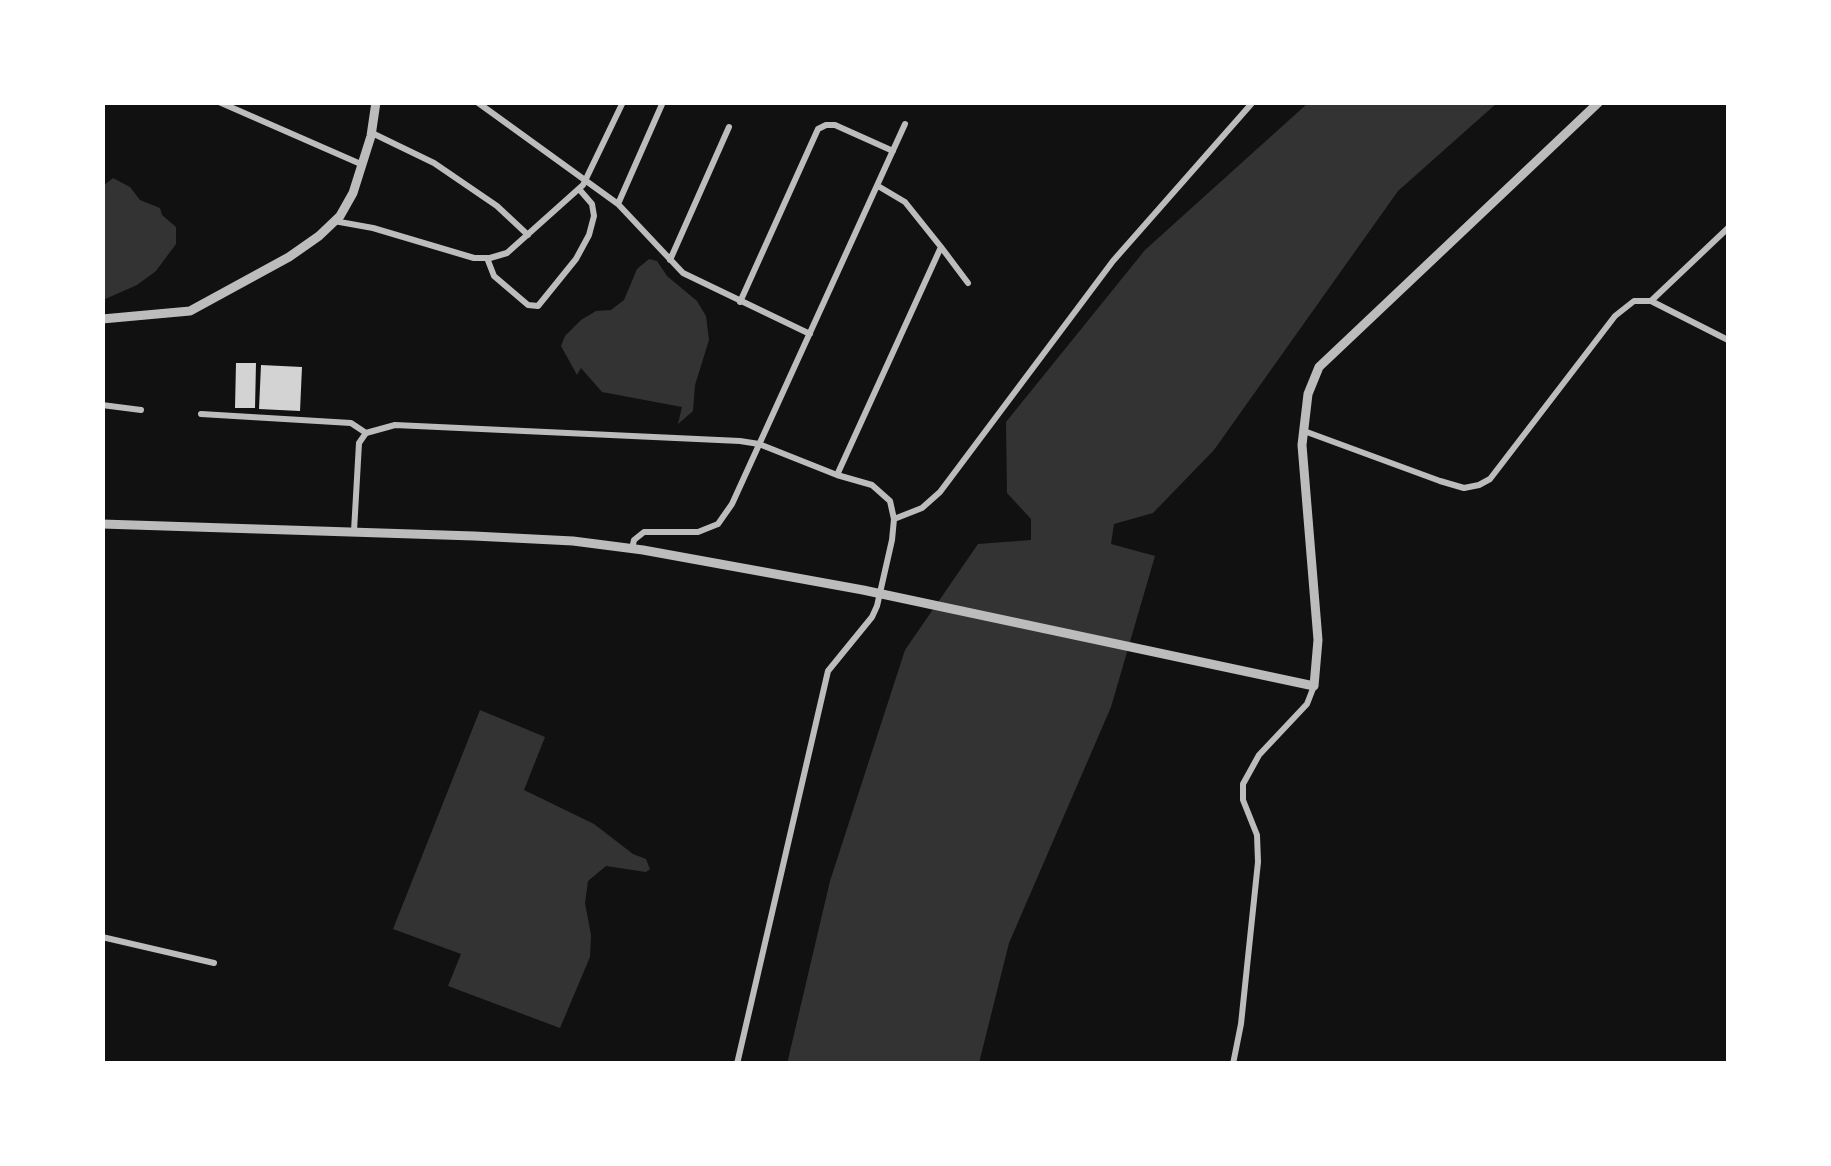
<!DOCTYPE html>
<style>
body{margin:0}
#map{position:relative;width:1831px;height:1166px;overflow:hidden;background:#111;font-family:"Public Sans",sans-serif}
canvas{display:block}
.frame{position:absolute;inset:0;border:105px solid #fff;pointer-events:none}
</style>
<div id="map">
<canvas width="1831" height="1166"></canvas>
<div class="frame"></div>
</div>
<script>
const ctx = document.querySelector('canvas').getContext('2d');
ctx.lineJoin = 'round';
function fillPath(path, color) {
  ctx.fillStyle = color;
  ctx.fill(path, 'evenodd');
}
function toPath(rows) {
  const path = new Path2D();
  for (const r of rows) {
    path.moveTo(r[0], r[1]);
    for (let i = 2; i < r.length; i += 2) path.lineTo(r[i], r[i + 1]);
  }
  return path;
}
function stroke(path, color, width, dash) {
  ctx.strokeStyle = color;
  ctx.lineWidth = width;
  ctx.lineCap = dash ? 'butt' : 'round';
  ctx.setLineDash(dash || []);
  ctx.stroke(path);
}
const water = toPath([
 [1308,103,1497,103,1398,191,1214,450,1153,513,1114,524,1111,544,1155,556,1111,707,1009,943,979,1063,787,1064,830,881,905,650,978,544,1031,540,1031,519,1007,493,1006,422,1145,250],
 [113,178,130,187,140,200,160,208,162,215,176,227,176,244,156,271,137,285,103,300,103,186],
 [649,259,657,261,667,276,697,301,706,316,709,340,695,385,693,411,678,424,682,407,602,392,581,368,577,375,561,346,565,336,581,320,596,311,611,310,624,300,637,269],
 [480,710,545,737,524,790,594,824,633,854,646,859,650,869,646,872,606,866,588,881,585,903,591,935,590,957,560,1028,448,986,461,954,393,929]
]);
const building = toPath([
 [236,363,256,363,255,408,235,408],
 [261,365,302,367,300,411,259,409]
]);
const minor = toPath([
 [219,102,363,165],
 [477,102,618,204,683,273,810,334],
 [372,133,434,163,497,206,528,235],
 [878,186,905,202,941,247],
 [618,204,663,102],
 [334,221,373,228,474,258,490,258,507,253,583,185,623,102],
 [487,258,494,276,528,305,538,306,576,259,589,235,594,216,592,204,579,189],
 [670,260,729,127],
 [1651,301,1728,228],
 [740,302,818,129,826,125,835,125,893,151],
 [102,405,141,410],
 [201,414,351,423,366,433],
 [1304,431,1440,481,1464,488,1479,485,1490,479,1615,316,1634,301,1651,301,1728,340],
 [837,475,941,247,968,283],
 [894,519,922,508,940,492,1113,261,1253,102],
 [354,531,359,443,366,433,395,425,740,441,759,444,837,475,872,485,890,501,894,519,892,540,877,606,872,617,828,671,737,1064],
 [632,549,634,540,644,532,698,532,718,524,732,504,905,124],
 [102,937,214,963],
 [1233,1064,1241,1024,1258,862,1257,835,1243,800,1243,784,1259,755,1307,704,1314,686]
]);
const tertiary = toPath([
 [102,319,190,311,289,257,319,236,340,216,353,193,371,136,376,102],
 [102,524,474,536,573,541,643,550,863,590,1314,686,1318,640,1302,445,1308,394,1319,367,1599,102]
]);
fillPath(water, '#333');
fillPath(building, '#d3d3d3');
stroke(minor, '#bcbcbc', 6);
stroke(tertiary, '#bcbcbc', 9);
</script>
